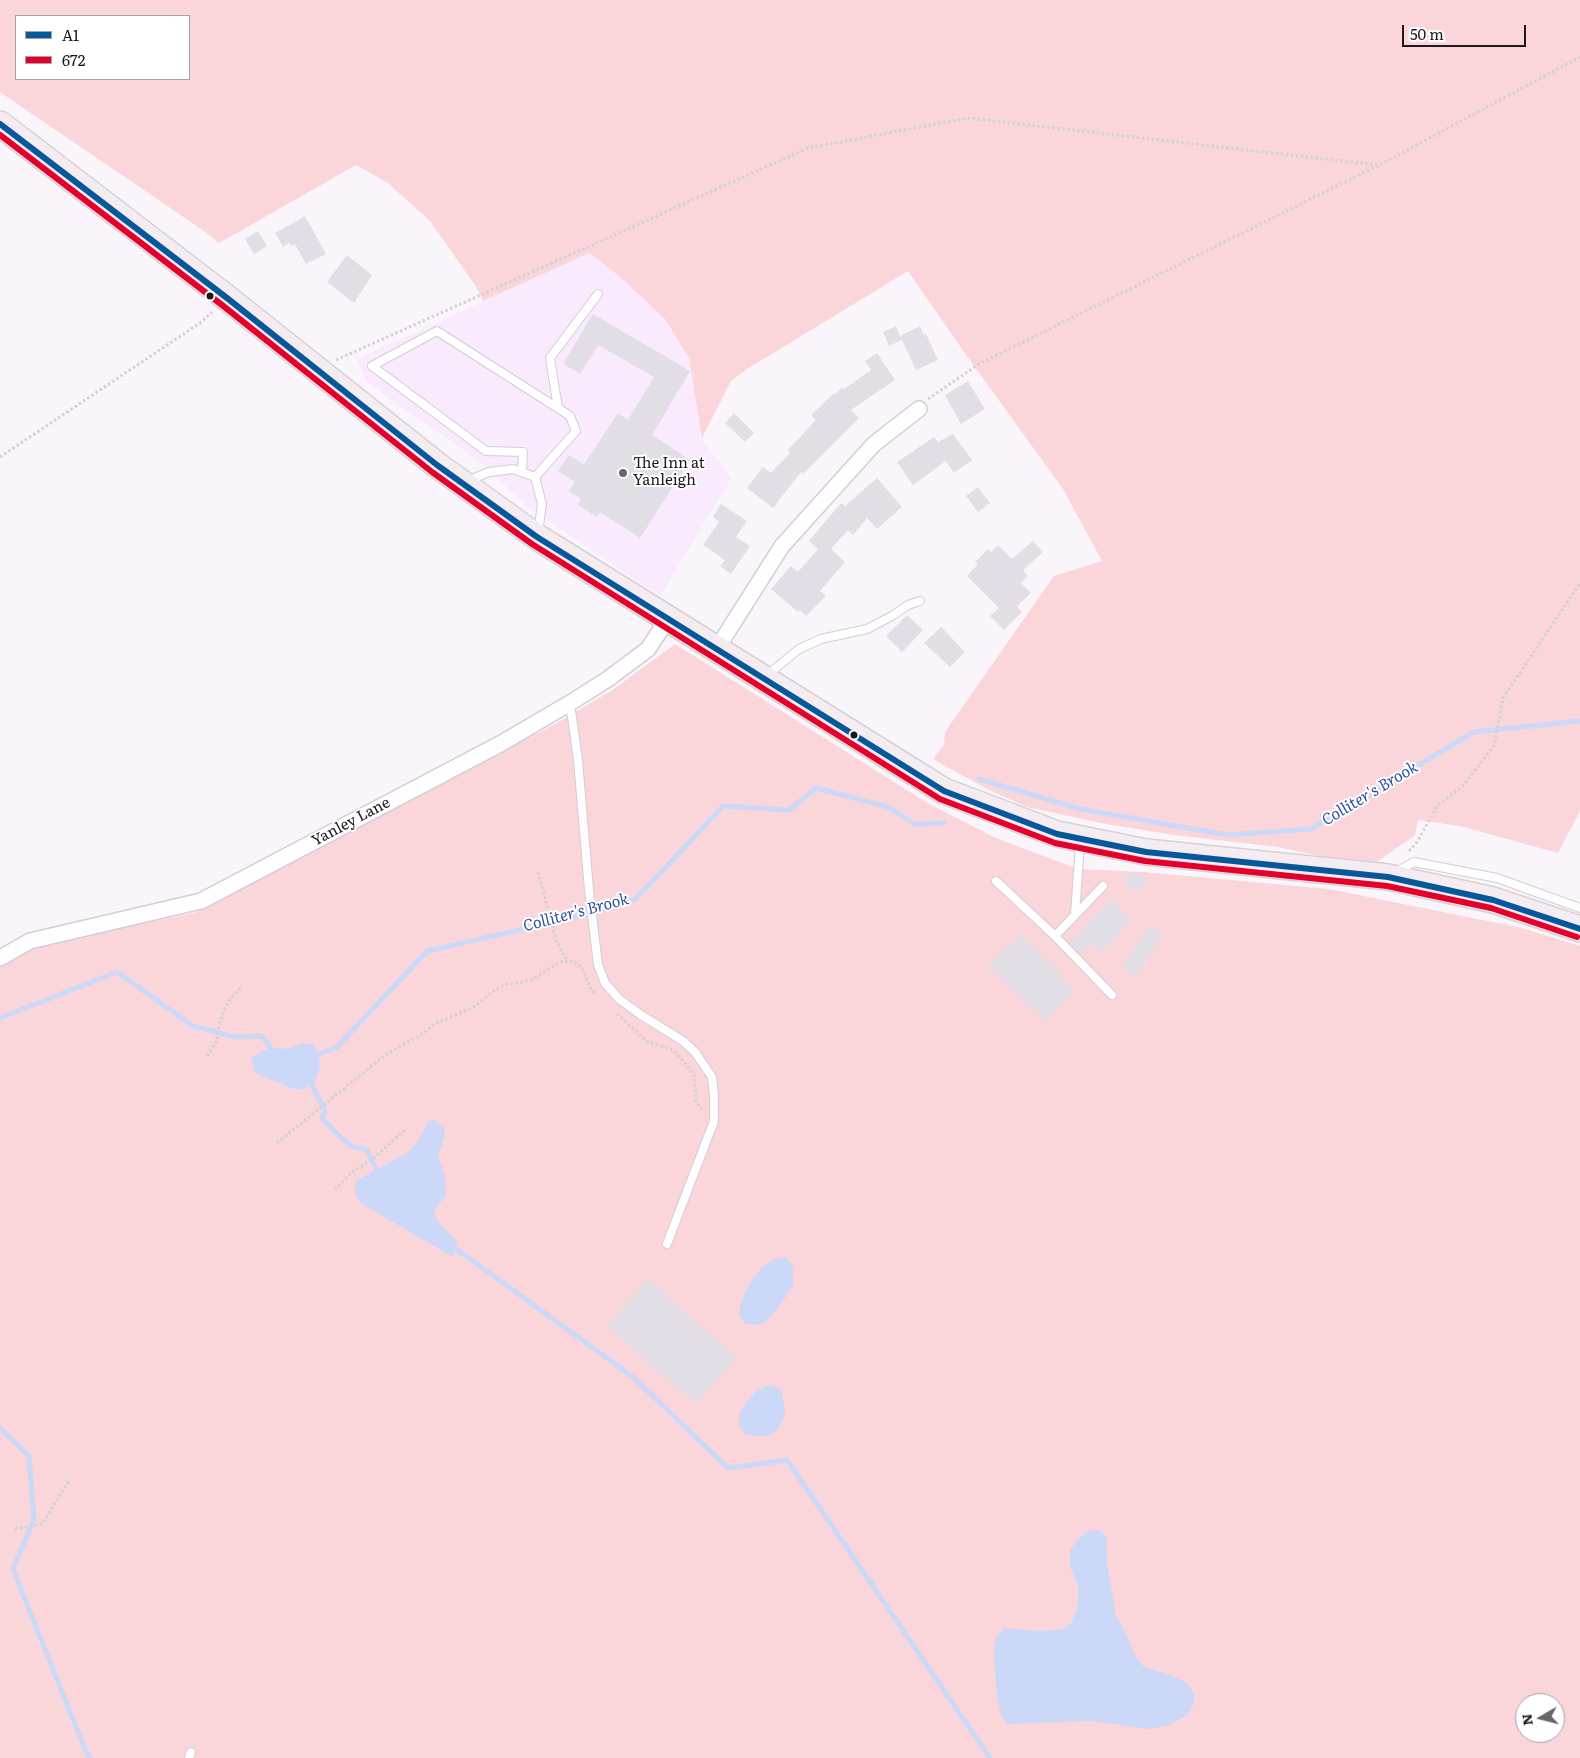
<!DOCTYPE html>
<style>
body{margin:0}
#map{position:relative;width:1580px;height:1758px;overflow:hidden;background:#faf5fb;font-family:Literata,serif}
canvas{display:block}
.legend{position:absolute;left:15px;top:15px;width:175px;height:65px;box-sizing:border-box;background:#fff;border:1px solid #a5a2a5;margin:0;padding:6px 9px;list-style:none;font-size:15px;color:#1d171e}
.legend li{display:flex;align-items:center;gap:10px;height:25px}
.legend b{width:25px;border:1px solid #a5a2a5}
.north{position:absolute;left:1515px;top:1693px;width:50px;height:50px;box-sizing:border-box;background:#fff;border:1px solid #a5a2a5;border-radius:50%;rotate:262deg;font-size:14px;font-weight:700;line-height:20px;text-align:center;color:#1d171e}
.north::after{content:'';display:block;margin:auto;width:18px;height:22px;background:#6a656b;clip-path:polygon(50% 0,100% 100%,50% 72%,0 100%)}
.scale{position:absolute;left:1402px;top:25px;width:124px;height:22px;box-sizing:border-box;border:2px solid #1d171e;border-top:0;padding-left:6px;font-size:15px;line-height:18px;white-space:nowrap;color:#1d171e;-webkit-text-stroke:4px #fff;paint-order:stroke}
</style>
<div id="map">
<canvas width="1580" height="1758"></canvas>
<ul class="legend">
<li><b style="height:6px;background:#07589b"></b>A1</li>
<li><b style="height:6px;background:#e4002b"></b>672</li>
</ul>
<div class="north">N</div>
<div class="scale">50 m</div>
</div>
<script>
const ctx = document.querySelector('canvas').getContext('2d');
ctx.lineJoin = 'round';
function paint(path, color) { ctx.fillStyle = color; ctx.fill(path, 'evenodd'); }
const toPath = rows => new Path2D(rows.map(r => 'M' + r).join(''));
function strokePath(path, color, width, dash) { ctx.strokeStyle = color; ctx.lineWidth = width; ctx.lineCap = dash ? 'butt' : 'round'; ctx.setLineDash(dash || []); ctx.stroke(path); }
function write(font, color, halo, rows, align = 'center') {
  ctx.font = font + ' Literata,serif'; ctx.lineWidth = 4; ctx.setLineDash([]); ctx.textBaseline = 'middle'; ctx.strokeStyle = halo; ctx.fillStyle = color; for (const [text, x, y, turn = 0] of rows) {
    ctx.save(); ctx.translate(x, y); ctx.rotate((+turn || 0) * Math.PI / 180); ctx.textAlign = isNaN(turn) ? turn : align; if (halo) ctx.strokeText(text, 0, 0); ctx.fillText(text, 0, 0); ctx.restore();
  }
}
const built = toPath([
 [590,253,620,277,665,319,689,358,702,438,731,479,660,596,527,507,483,464,366,382,357,359]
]);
const green = toPath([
 [0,0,1580,0,1580,721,1538,725,1580,722,1580,811,1558,853,1460,826,1418,820,1415,835,1377,862,1325,857,1278,847,1174,835,1106,824,1027,807,987,789,933,759,944,745,945,732,1054,576,1102,561,1063,489,969,359,908,271,747,369,731,381,702,438,689,358,665,319,620,277,590,253,483,301,477,288,430,221,388,183,356,165,219,243,204,231,0,92],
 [16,16,189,16,189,79,16,79],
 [675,644,929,804,996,838,1078,869,1143,872,1329,889,1522,928,1580,946,1580,1758,0,1758,0,967,34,948,197,912,555,724,611,691],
 [1525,1703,1555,1703,1555,1733,1525,1733]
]);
const water = toPath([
 [301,1043,313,1044,319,1054,320,1067,315,1082,302,1090,291,1088,255,1073,251,1058,270,1047,287,1049],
 [434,1119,444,1128,445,1135,438,1157,445,1176,446,1195,434,1211,437,1221,457,1241,453,1257,362,1204,356,1196,355,1188,357,1180,409,1152,420,1138,428,1122],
 [786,1257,793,1268,793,1285,781,1304,765,1323,755,1325,744,1323,739,1314,742,1300,749,1284,761,1268,775,1259],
 [771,1385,781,1390,784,1403,785,1415,778,1430,768,1436,755,1436,745,1434,739,1426,740,1412,747,1401,758,1389],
 [1089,1530,1102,1531,1107,1539,1107,1564,1116,1615,1127,1635,1135,1656,1144,1667,1168,1674,1187,1683,1194,1693,1194,1703,1190,1712,1181,1719,1166,1726,1148,1729,1092,1721,1007,1724,1001,1714,997,1697,994,1655,996,1636,1004,1628,1039,1631,1064,1629,1072,1622,1078,1605,1078,1585,1070,1567,1070,1551,1076,1541]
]);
const stream = toPath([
 [979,779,1080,809,1228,835,1311,829,1474,732,1580,721],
 [0,1018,117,972,193,1026,235,1037,262,1036,270,1047],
 [319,1054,337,1047,427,951,580,916,634,900,670,863,723,806,789,810,816,788,888,807,915,824,944,823],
 [311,1084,325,1110,322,1118,340,1137,351,1146,367,1150,377,1170],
 [455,1248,633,1377,728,1468,787,1460,990,1758],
 [0,1428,29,1456,34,1519,13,1569,87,1754,90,1758]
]);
const building = toPath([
 [305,216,326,254,306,264,295,244,291,246,289,243,283,247,275,233],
 [258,231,267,246,254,254,245,239],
 [347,255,372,275,354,303,327,282],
 [593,314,690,371,652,435,690,460,640,538,600,512,597,517,578,505,581,499,569,491,575,482,558,471,569,455,584,465,618,413,628,420,654,377,598,345,580,374,563,364],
 [896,326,900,336,920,326,924,335,926,334,938,360,916,370,902,340,889,346,883,332],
 [877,353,895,380,851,410,859,418,803,474,801,472,773,508,747,488,763,467,771,473,790,453,788,450,816,420,811,415,834,393,836,394,842,387,844,389,871,370,865,361],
 [968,381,985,409,961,424,945,395],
 [734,413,754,433,745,442,725,423],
 [953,434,972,460,954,473,946,461,913,485,897,462,934,437,938,442],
 [877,478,902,507,877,529,867,518,853,535,848,530,831,549,845,562,820,591,826,596,806,616,800,610,798,612,771,589,791,566,798,572,818,549,809,541,841,503,845,506],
 [978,487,990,503,978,512,966,496],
 [721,504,747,521,736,537,750,546,731,574,720,566,725,560,703,545,719,522,713,517],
 [1033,541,1043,552,1023,570,1028,576,1021,583,1031,593,1017,606,1022,612,1004,630,990,616,999,608,967,576,978,564,975,562,988,549,991,552,998,545,1012,559],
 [907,615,923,630,902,652,886,636],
 [941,627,965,652,950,667,924,643],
 [1126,873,1145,874,1144,890,1125,889],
 [1111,899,1132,920,1102,952,1091,942,1080,954,1069,943],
 [1150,925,1164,934,1136,977,1122,968],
 [1020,935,1062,973,1060,975,1075,991,1045,1021,988,966,1010,943,1012,945],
 [647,1279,736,1357,696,1404,607,1326]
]);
const path = toPath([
 [336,360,808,148,968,118,1377,165],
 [928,399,979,364,1387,161,1580,57],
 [0,457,200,323,212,312],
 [1409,851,1417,842,1438,805,1462,787,1494,746,1503,698,1580,583],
 [538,872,557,943,568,961],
 [617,1014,648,1042,673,1050,684,1062,694,1075,696,1102,702,1109],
 [207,1056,217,1041,219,1025,225,1008,230,999,241,988],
 [277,1143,385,1055,424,1033,434,1024,476,1006,492,992,505,985,531,980,560,962,573,961,582,968,591,989,596,994],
 [335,1190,351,1173,375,1157,405,1130],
 [15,1529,42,1524,70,1479]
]);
const service = toPath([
 [558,408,550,358,598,294],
 [522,472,523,452,486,451,372,366,437,331,570,416,576,431,535,477],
 [467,481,489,472,513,469,535,477,542,504,538,533],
 [766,676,799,649,821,639,867,629,892,616,908,605,920,601],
 [570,703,578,760,589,890,598,965,605,983,619,999,641,1015,683,1041,695,1052,712,1077,714,1096,714,1121,667,1244],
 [1396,872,1414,862,1497,878,1580,908],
 [996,881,1055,936,1112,995],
 [1075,915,1080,843],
 [1055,936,1103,886],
 [189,1758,191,1752]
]);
const minor = toPath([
 [716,650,782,546,874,444,919,409],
 [0,958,30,941,201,901,500,744,570,703,608,679,648,649,667,620]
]);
const trunk = toPath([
 [0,124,227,298,437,465,537,537,944,791,1057,834,1146,852,1388,877,1493,900,1580,929]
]);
const bus1 = toPath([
 [0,124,227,298,437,465,537,537,944,791,1057,834,1146,852,1388,877,1493,900,1580,929]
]);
const bus2 = toPath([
 [0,135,222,305,432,472,532,544,940,799,1055,843,1145,861,1387,886,1491,908,1577,937]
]);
const markers = [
 [210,296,4.5,"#1d171e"],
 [623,473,5,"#6a656b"],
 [854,735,4.5,"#1d171e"]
];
const poiNames = [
 ["The Inn at",633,464],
 ["Yanleigh",633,481]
];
const streetNames = [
 ["Yanley Lane",351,822,-28]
];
const waterNames = [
 ["Colliter's Brook",1370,794,-31],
 ["Colliter's Brook",576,913,-15]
];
paint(built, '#f9ebfd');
paint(green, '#fad5d9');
paint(water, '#ccd8f8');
strokePath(stream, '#ccd8f8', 5);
paint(building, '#e1dee5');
strokePath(service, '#d3cdd4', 10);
strokePath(minor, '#d3cdd4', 18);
strokePath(trunk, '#d5d1d5', 28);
strokePath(path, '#d3d1d4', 3, [2.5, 2.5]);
strokePath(service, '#fefefe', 8);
strokePath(minor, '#fefefe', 15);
strokePath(trunk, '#f4ecf0', 25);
strokePath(bus1, '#07589b', 6);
strokePath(bus2, '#e4002b', 6);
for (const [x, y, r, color] of markers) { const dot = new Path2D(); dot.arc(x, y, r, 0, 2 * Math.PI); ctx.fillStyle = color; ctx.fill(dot); strokePath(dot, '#fff', 2); }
write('15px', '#1d171e', '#fff', poiNames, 'left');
write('15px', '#1d171e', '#fff', streetNames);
write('italic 16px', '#3050a0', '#fff', waterNames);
</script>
